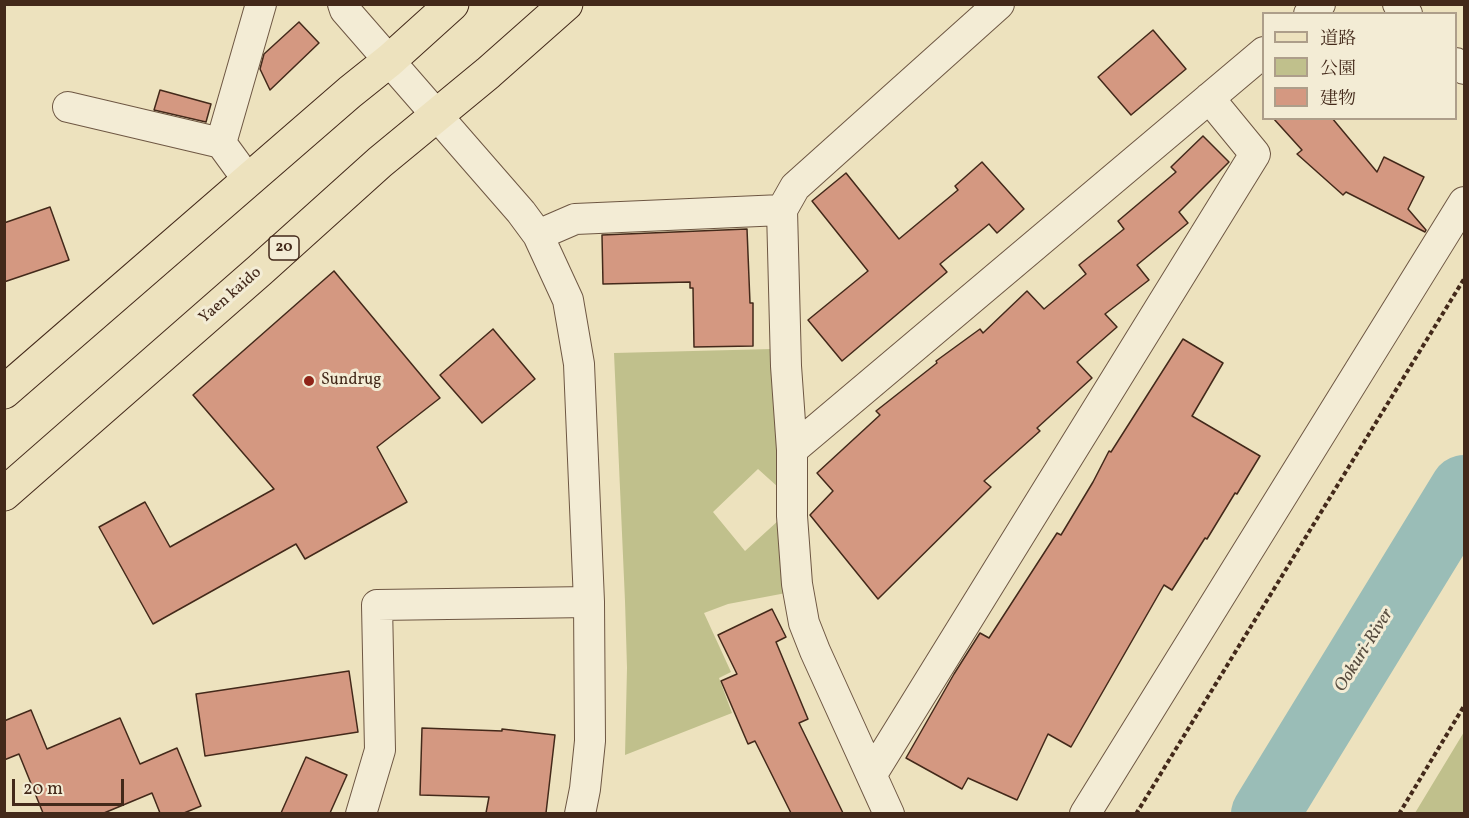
<!DOCTYPE html>
<meta charset="utf-8">
<style>
body{margin:0}
#map{position:relative;width:1469px;height:818px;overflow:hidden;background:#ede2be;font-family:Vollkorn,"Noto Serif JP",serif}
canvas{display:block}
.frame{position:absolute;inset:0;border:6px solid #43291a;pointer-events:none}
.legend{position:absolute;left:1262px;top:12px;width:195px;height:108px;box-sizing:border-box;background:#f3ecd5;border:2px solid #ad9e8a;margin:0;padding:8px 10px;list-style:none;font-size:18px;color:#43291a}
.legend li{display:flex;align-items:center;gap:12px;height:30px}
.legend b{width:30px;border:2px solid #ad9e8a}
.scale{position:absolute;left:12px;top:779px;width:112px;height:27px;box-sizing:border-box;border:3px solid #43291a;border-top:0;padding-left:8px;font-size:18px;line-height:21px;white-space:nowrap;color:#43291a;-webkit-text-stroke:4px #f3ecd5;paint-order:stroke}
</style>
<div id="map">
<canvas width="1469" height="818"></canvas>
<div class="frame"></div>
<ul class="legend">
<li><b style="height:8px;background:#ede2be"></b>道路</li>
<li><b style="height:16px;background:#c0c08c"></b>公園</li>
<li><b style="height:16px;background:#d49881"></b>建物</li>
</ul>
<div class="scale">20 m</div>
</div>
<script>
const ctx = document.querySelector('canvas').getContext('2d');
ctx.lineJoin = 'round';
function paint(path, color) { ctx.fillStyle = color; ctx.fill(path, 'evenodd'); }
const toPath = rows => new Path2D(rows.map(r => 'M' + r).join(''));
function strokePath(path, color, width, dash) { ctx.strokeStyle = color; ctx.lineWidth = width; ctx.lineCap = dash ? 'butt' : 'round'; ctx.setLineDash(dash || []); ctx.stroke(path); }
function write(font, color, halo, rows, align = 'center') {
  ctx.font = font + ' Vollkorn,serif'; ctx.lineWidth = 6; ctx.setLineDash([]); ctx.textBaseline = 'middle'; ctx.strokeStyle = halo; ctx.fillStyle = color; for (const [text, x, y, turn = 0] of rows) {
    ctx.save(); ctx.translate(x, y); ctx.rotate((+turn || 0) * Math.PI / 180); ctx.textAlign = isNaN(turn) ? turn : align; if (halo) ctx.strokeText(text, 0, 0); ctx.fillText(text, 0, 0); ctx.restore();
  }
}
const green = toPath([
 [772,349,778,487,758,469,713,512,745,551,779,520,786,593,728,604,704,613,731,672,719,678,732,713,625,755,627,668,625,601,614,353],
 [1464,732,1464,813,1415,813]
]);
const river = toPath([
 [1265,814,1464,489]
]);
const building = toPath([
 [299,22,319,43,270,90,260,69,264,54,299,22],
 [1153,30,1186,69,1131,115,1098,77,1153,30],
 [160,90,211,104,206,122,154,110,160,90],
 [1273,118,1332,118,1377,172,1384,157,1424,177,1408,209,1426,230,1425,232,1346,192,1343,195,1297,154,1302,150,1273,118],
 [1203,136,1229,162,1179,212,1188,223,1137,265,1149,280,1105,314,1117,327,1077,362,1092,378,1037,428,1040,431,984,481,991,487,878,599,810,515,833,491,817,473,880,415,876,411,937,363,936,361,980,329,983,333,1027,291,1044,309,1086,274,1079,265,1124,229,1118,221,1176,172,1171,167,1203,136],
 [982,162,1024,209,997,233,989,224,940,264,947,272,842,361,808,320,868,271,812,201,846,173,899,239,958,190,955,186,982,162],
 [50,207,69,260,4,282,4,223,50,207],
 [747,229,750,303,753,303,753,346,694,347,693,288,690,288,690,282,603,284,602,235,747,229],
 [334,271,440,398,377,447,407,502,305,559,296,544,153,624,99,527,145,502,170,547,274,489,193,395,334,271],
 [493,329,535,379,482,423,440,375,493,329],
 [1183,339,1223,363,1192,416,1260,456,1237,494,1235,493,1207,539,1205,538,1172,590,1164,585,1071,747,1048,734,1017,800,968,778,962,789,906,758,954,674,980,633,989,638,1057,533,1061,535,1093,482,1109,451,1111,452,1183,339],
 [772,609,786,637,776,642,808,719,799,723,843,813,791,813,755,741,748,744,721,681,737,674,718,635,772,609],
 [349,671,358,732,205,756,196,694,349,671],
 [31,710,47,749,120,718,140,764,177,748,201,806,184,813,160,813,152,793,104,813,43,813,19,754,4,760,4,721,31,710],
 [422,728,502,731,502,729,555,735,546,813,486,813,489,797,420,795,422,728],
 [306,757,347,775,330,813,281,813,306,757]
]);
const path = toPath([
 [1136,814,1464,279],
 [1399,814,1464,706]
]);
const minor = toPath([
 [343,4,345,10,521,212,538,235,568,300,579,364,589,602,590,741,585,789,580,814],
 [1398,4,1407,14],
 [1309,14,1320,4],
 [1456,63,1464,69],
 [68,107,221,143,248,180],
 [221,143,261,4],
 [538,235,575,219,782,210],
 [792,450,1264,52],
 [872,774,1255,154,1209,98],
 [361,814,380,750,377,605,589,602],
 [889,814,815,651,804,623,797,584,792,516,792,450,786,366,782,210,795,187,999,4],
 [1085,814,1464,202]
]);
const primary = toPath([
 [4,392,350,92,390,60,452,4],
 [4,494,260,270,380,162,488,73,566,4]
]);
const markers = [
 [309,381,6,"#8f2418"]
];
const shields = [
 [284,248,30]
];
const shieldNames = [
 ["20",284,248]
];
const streetNames = [
 ["Yaen kaido",231,296,-41]
];
const poiNames = [
 ["Sundrug",321,381]
];
const waterNames = [
 ["Ookuri-River",1365,651,-58]
];
paint(green, '#c0c08c');
strokePath(river, '#9abdb7', 68);
paint(building, '#d49881');
strokePath(building, '#43291a', 1.5);
strokePath(minor, '#6e5743', 32);
strokePath(primary, '#43291a', 35);
strokePath(path, '#43291a', 4, [4.5, 3]);
strokePath(minor, '#f3ecd5', 30);
strokePath(primary, '#ede2be', 33);
for (const [x, y, r, color] of markers) { const dot = new Path2D(); dot.arc(x, y, r, 0, 2 * Math.PI); ctx.fillStyle = color; ctx.fill(dot); strokePath(dot, '#f3ecd5', 2); }
for (const [x, y, w] of shields) { const box = new Path2D(); box.roundRect(x - w / 2, y - 12, w, 24, 4.5); ctx.fillStyle = '#f3ecd5'; ctx.fill(box); strokePath(box, '#43291a', 1.5); }
write('bold 15px', '#43291a', null, shieldNames);
write('16px', '#43291a', '#f3ecd5', streetNames);
write('16px', '#43291a', '#f3ecd5', poiNames, 'left');
write('italic 18px', '#594e41', '#f3ecd5', waterNames);
</script>
